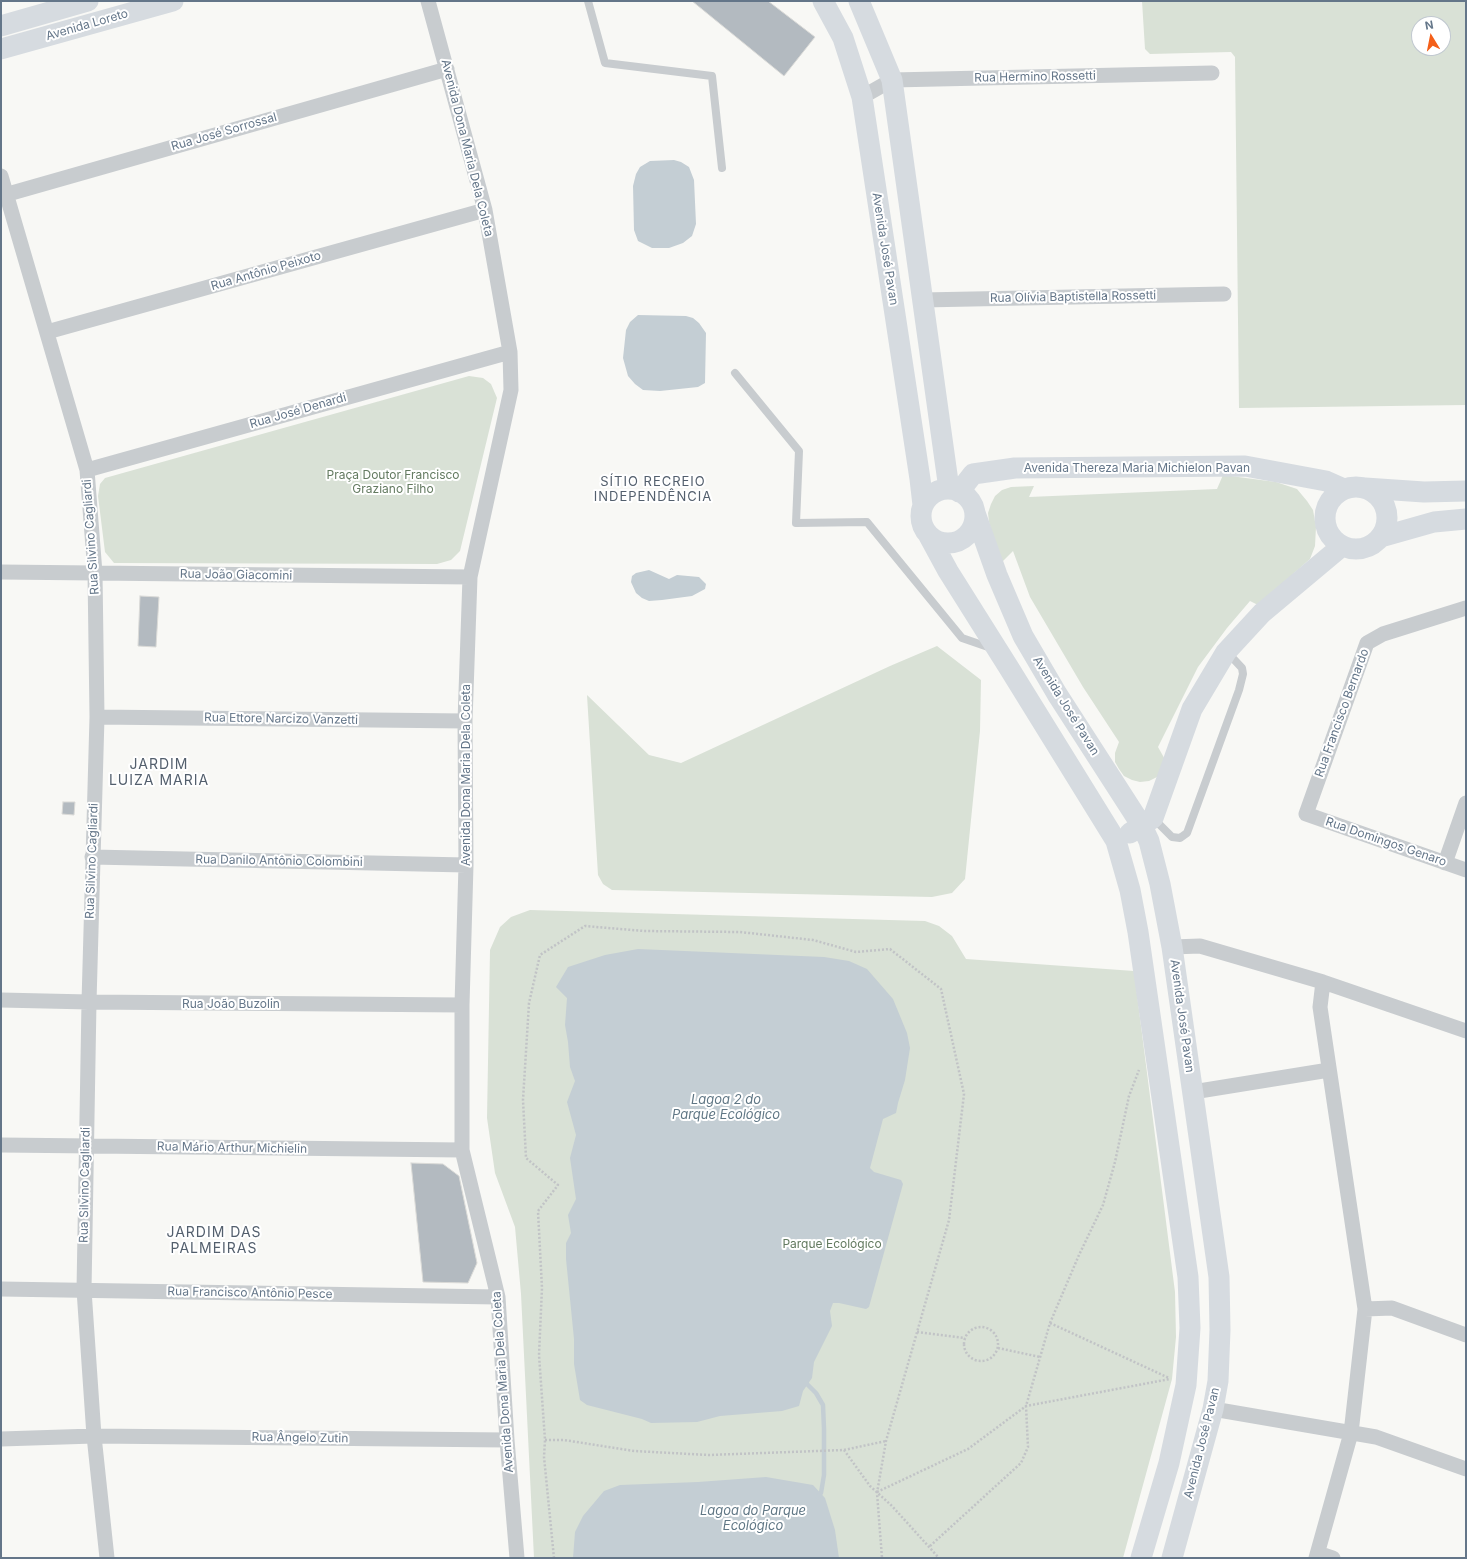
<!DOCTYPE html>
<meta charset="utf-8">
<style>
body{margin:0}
#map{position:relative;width:1467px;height:1559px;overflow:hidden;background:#f8f8f5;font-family:Inter,sans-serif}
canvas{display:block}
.frame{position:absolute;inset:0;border:2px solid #647689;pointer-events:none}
.north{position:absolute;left:1411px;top:16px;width:40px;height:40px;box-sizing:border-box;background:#fff;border:1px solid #c1c8d0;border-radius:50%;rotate:350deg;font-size:11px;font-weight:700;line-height:16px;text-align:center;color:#647689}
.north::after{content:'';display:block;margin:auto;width:14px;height:18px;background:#f45f19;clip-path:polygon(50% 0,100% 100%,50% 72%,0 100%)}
</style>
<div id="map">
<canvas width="1467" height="1559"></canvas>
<div class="frame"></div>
<div class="north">N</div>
</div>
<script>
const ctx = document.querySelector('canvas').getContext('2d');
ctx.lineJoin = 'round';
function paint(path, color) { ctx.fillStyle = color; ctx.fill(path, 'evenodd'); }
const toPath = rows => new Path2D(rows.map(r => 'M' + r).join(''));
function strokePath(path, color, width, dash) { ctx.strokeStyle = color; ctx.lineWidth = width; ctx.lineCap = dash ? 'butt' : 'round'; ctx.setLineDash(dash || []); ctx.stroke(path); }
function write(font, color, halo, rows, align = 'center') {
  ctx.font = font + ' Inter,sans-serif'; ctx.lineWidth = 4; ctx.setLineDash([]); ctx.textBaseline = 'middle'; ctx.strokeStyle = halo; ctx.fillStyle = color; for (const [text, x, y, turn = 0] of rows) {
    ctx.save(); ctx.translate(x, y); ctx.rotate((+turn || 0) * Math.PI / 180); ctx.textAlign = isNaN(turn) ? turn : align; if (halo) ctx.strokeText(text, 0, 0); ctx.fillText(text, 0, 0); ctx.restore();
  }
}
const green = toPath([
 [1142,1,1466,1,1466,405,1239,408,1235,57,1231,52,1150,54,1145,49],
 [1419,24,1443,24,1443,48,1419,48],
 [469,376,483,378,491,384,497,398,460,551,451,560,437,564,114,563,105,552,98,496,100,484,105,478],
 [1223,475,1276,482,1297,489,1307,501,1313,510,1316,527,1315,546,1310,559,1258,605,1250,601,1227,628,1198,667,1158,747,1167,763,1157,777,1149,781,1140,782,1132,780,1124,776,1119,769,1115,762,1115,753,1119,742,1083,687,1030,597,1013,551,1001,563,989,522,988,513,991,504,995,496,1002,490,1011,487,1034,486,1029,497,1217,489],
 [937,646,981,680,980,731,965,879,952,893,932,897,612,890,603,884,598,875,587,695,649,755,681,763,890,666],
 [530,910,925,921,939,926,952,936,966,959,1134,971,1175,1292,1176,1337,1172,1379,1123,1558,534,1558,521,1294,515,1227,495,1173,487,1118,490,950,500,927,511,917]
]);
const water = toPath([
 [674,160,681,162,689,167,694,180,696,224,692,236,683,243,669,248,652,248,638,241,634,230,633,186,636,174,640,167,650,161],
 [638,315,686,316,693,318,699,323,706,333,705,383,698,387,660,391,643,390,635,384,628,376,623,358,626,330,630,322],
 [649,570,669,579,677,575,699,577,706,584,705,589,692,596,662,600,649,601,642,598,636,593,631,582,632,576,636,573],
 [638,949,824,957,849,961,867,969,893,999,907,1033,910,1048,905,1080,898,1103,896,1113,883,1119,870,1168,874,1172,901,1180,903,1184,869,1307,866,1309,839,1303,833,1303,830,1311,832,1326,814,1362,812,1378,803,1391,799,1406,782,1411,720,1416,697,1422,651,1423,642,1419,587,1405,580,1400,574,1364,574,1339,566,1259,566,1243,571,1233,568,1215,576,1199,570,1158,576,1135,567,1102,575,1081,570,1067,568,1042,565,1025,567,998,556,987,568,967,605,955],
 [766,1477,813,1485,825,1498,835,1530,839,1558,573,1558,575,1532,583,1516,604,1491,620,1485,698,1482]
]);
const stream = toPath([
 [803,1380,816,1393,823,1405,824,1429,824,1475,821,1493,818,1497]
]);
const building = toPath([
 [692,1,768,1,815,37,784,76,692,1],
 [140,596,159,597,156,647,138,646,140,596],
 [63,802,75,802,74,815,62,814,63,802],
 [411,1163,443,1164,459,1176,477,1263,468,1283,423,1282,411,1163]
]);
const path = toPath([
 [1050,1323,1169,1378],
 '964 1344a17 17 0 1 1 34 0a17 17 0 1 1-34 0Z',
 [917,1332,965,1338],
 [998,1348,1040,1357],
 [545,1440,564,1440,634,1451,709,1455,844,1450,870,1486,892,1506,939,1558],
 [844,1450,886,1441],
 [877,1492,968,1449,1026,1406,1170,1379],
 [930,1546,1021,1463,1028,1447,1026,1406,1050,1323,1079,1255,1103,1205,1115,1162,1129,1096,1139,1070],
 [554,1558,544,1457,545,1440,539,1355,542,1288,538,1211,558,1185,526,1158,523,1100,529,1003,540,955,585,926,644,931,740,932,813,940,856,952,890,949,941,989,964,1094,949,1220,886,1441,877,1493,882,1558]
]);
const lane = toPath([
 [588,1,605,63,712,76,722,168],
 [735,373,799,451,796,523,867,522,962,638,991,648],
 [1153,818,1172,837,1180,838,1187,833,1239,690,1243,674,1242,668,1227,652]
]);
const street = toPath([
 [428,1,485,210,510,352,511,390,470,577,465,721,466,865,462,1005,462,1150,498,1297,507,1440,517,1558],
 [862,97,892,80,1212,73],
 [1,176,87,470,95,573,97,717,89,1002,84,1290,94,1436,107,1558],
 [1,196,447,69],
 [922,300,1224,294],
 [47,332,485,210],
 [87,470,510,352],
 [1,572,470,577],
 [1466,608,1383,634,1367,643,1306,814,1466,870],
 [97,717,465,721],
 [92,857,466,865],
 [1445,863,1466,803],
 [1172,947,1200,946,1323,982,1466,1031],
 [1,1000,89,1002,462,1005],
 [1193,1092,1329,1070],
 [1,1145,462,1150],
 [1,1289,498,1297],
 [1365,1309,1392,1308,1466,1335],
 [1213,1409,1376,1437,1466,1469],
 [1,1439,94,1436,507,1440],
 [1318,1553,1333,1558],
 [1316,1558,1351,1433,1365,1309,1320,1007,1323,982]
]);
const secondary = toPath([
 [823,1,843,38,862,97,920,479,923,505],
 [859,1,892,80,949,489],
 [1,26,88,1],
 [1,49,173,1],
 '1325 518a31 31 0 1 1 62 0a31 31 0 1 1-62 0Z',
 [1365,488,1424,492,1466,491],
 '921 516a27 27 0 1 1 54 0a27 27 0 1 1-54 0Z',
 [959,492,973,474,1015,468,1245,466,1326,481,1344,489],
 [975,513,997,575,1023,636,1057,694,1142,826,1149,841,1160,884,1172,947,1219,1277,1220,1330,1218,1381,1213,1409,1172,1558],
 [929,536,948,571,1009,668,1116,841,1130,890,1138,932,1188,1277,1190,1328,1186,1385,1169,1463,1141,1558],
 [1381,537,1434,522,1466,519],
 [1130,833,1153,818,1192,709,1226,652,1262,613,1342,546]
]);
const streetNames = [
 ["Avenida Loreto",87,25,-16],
 ["Rua Hermino Rossetti",1035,77,-1],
 ["Rua José Sorrossal",224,132,-16],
 ["Avenida Dona Maria Dela Coleta",467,148,76],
 ["Avenida José Pavan",885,249,81],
 ["Rua Antônio Peixoto",266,271,-16],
 ["Rua Olívia Baptistella Rossetti",1073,297,-1],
 ["Rua José Denardi",298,411,-16],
 ["Avenida Thereza Maria Michielon Pavan",1137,468],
 ["Rua Silvino Cagliardi",91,537,-94],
 ["Rua João Giacomini",236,575,1],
 ["Avenida José Pavan",1066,706,58],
 ["Rua Francisco Bernardo",1342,713,-70],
 ["Rua Ettore Narcizo Vanzetti",281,719,1],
 ["Avenida Dona Maria Dela Coleta",466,775,-90],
 ["Rua Domingos Genaro",1386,842,19],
 ["Rua Silvino Cagliardi",92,861,-88],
 ["Rua Danilo Antônio Colombini",279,861,1],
 ["Rua João Buzolin",231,1004],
 ["Avenida José Pavan",1182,1016,82],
 ["Rua Mário Arthur Michielin",232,1148,1],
 ["Rua Silvino Cagliardi",85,1185,-89],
 ["Rua Francisco Antônio Pesce",250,1293,1],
 ["Avenida Dona Maria Dela Coleta",503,1382,-94],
 ["Rua Ângelo Zutin",300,1438,1],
 ["Avenida José Pavan",1202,1443,-76]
];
const parkNames = [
 ["Praça Doutor Francisco",393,475],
 ["Graziano Filho",393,489],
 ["Parque Ecológico",832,1244]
];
const neighbourhoodNames = [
 ["SÍTIO RECREIO",653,482],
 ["INDEPENDÊNCIA",653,497]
];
const waterNames = [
 ["Lagoa 2 do",726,1100],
 ["Parque Ecológico",726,1115],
 ["Lagoa do Parque",753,1511],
 ["Ecológico",753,1526]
];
const quarterNames = [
 ["JARDIM",159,765],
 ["LUIZA MARIA",159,781],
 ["JARDIM DAS",214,1233],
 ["PALMEIRAS",214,1249]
];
paint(green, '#d9e1d6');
paint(water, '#c4ced4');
strokePath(stream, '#c4ced4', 4.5);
paint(building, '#b3bac0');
strokePath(building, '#dadad7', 1);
strokePath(path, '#c1c3c6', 2.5, [2, 2]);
strokePath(lane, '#c8cccf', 8);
strokePath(street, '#c8cccf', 15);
strokePath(secondary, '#d6dbe0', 21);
write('12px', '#647689', '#fff', streetNames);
write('12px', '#637a60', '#fff', parkNames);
ctx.letterSpacing = '1px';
write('13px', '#535f6d', '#fff', neighbourhoodNames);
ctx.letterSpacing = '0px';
write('italic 13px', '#607785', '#fff', waterNames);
ctx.letterSpacing = '1px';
write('14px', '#535f6d', '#fff', quarterNames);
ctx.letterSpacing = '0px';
</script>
